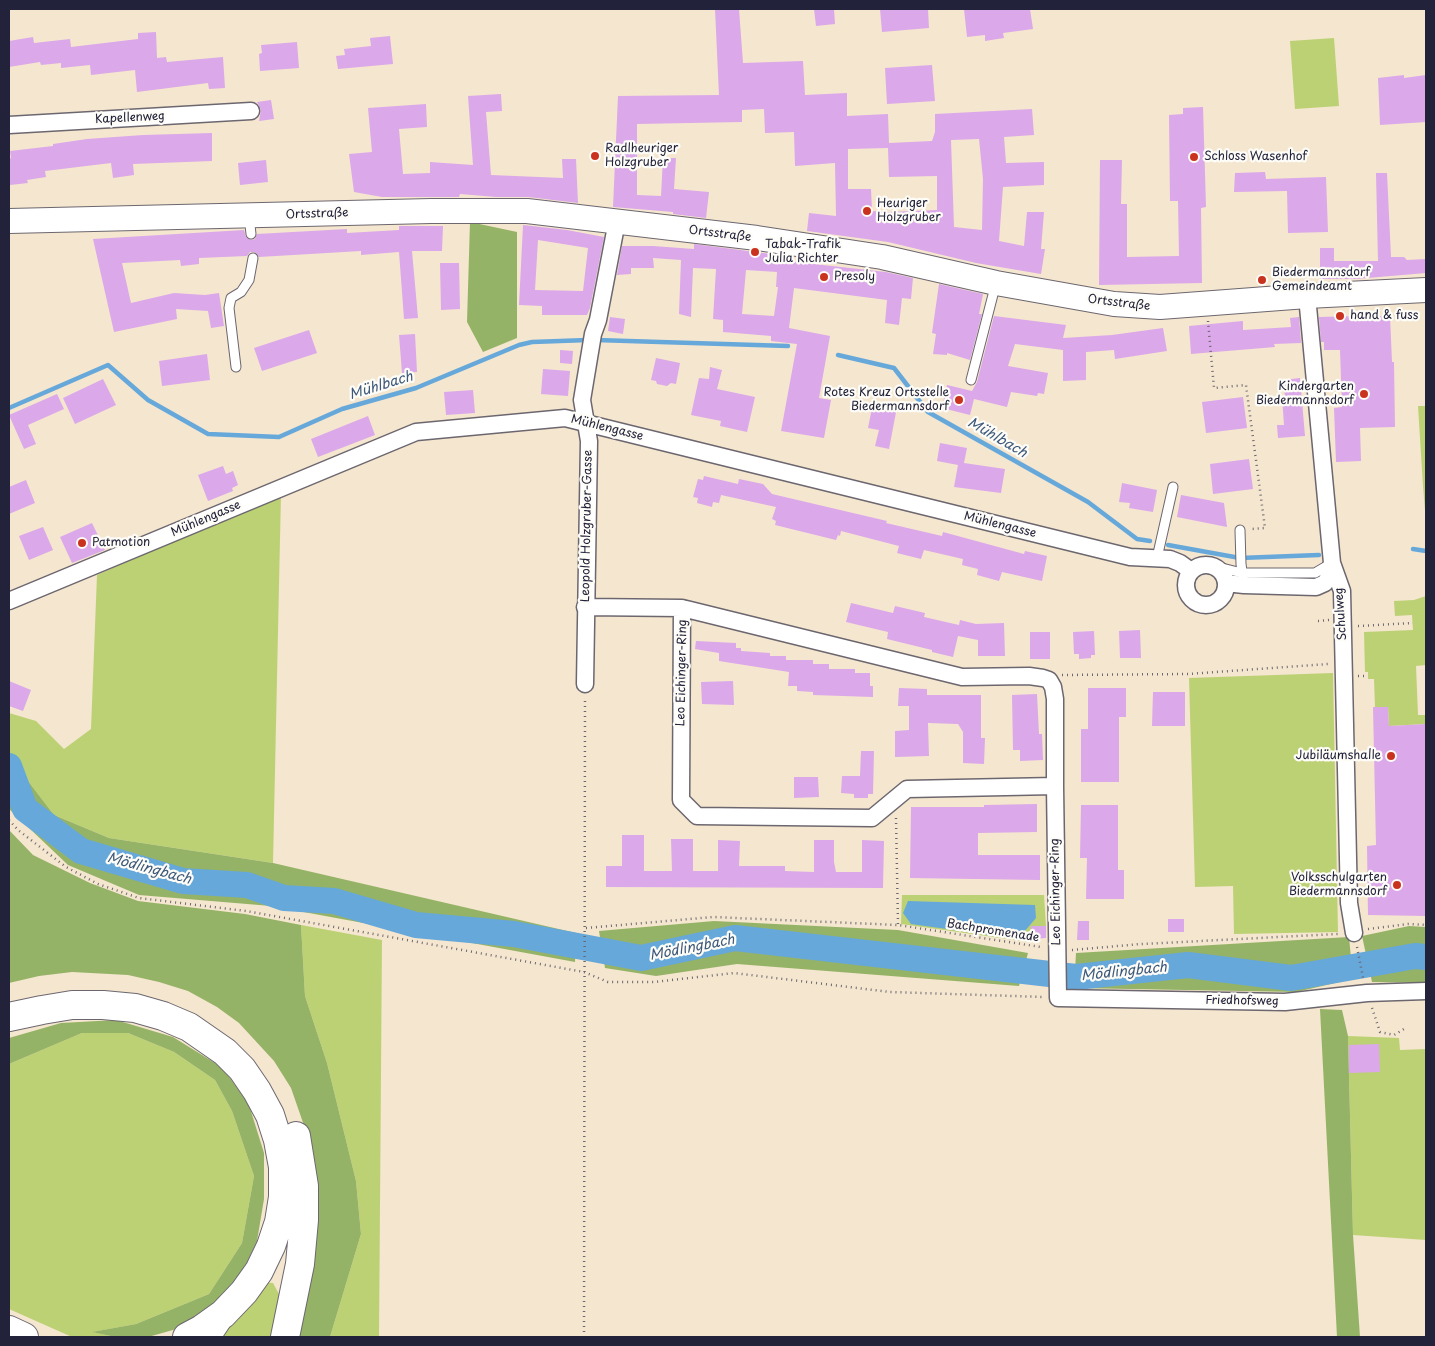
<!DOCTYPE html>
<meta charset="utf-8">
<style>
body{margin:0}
#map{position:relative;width:1435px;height:1346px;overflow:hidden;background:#f5e6cf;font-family:"Playpen Sans",sans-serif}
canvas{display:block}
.frame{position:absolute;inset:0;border:10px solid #22223b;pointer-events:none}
</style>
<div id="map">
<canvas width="1435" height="1346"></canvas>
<div class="frame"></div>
</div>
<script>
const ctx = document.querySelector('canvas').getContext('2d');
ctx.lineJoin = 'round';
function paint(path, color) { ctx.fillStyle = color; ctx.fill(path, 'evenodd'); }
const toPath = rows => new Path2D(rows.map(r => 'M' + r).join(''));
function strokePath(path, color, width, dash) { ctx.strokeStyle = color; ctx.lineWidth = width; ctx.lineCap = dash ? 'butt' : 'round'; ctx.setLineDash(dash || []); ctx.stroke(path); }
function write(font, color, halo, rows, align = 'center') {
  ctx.font = font + ' "Playpen Sans",sans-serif'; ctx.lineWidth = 4.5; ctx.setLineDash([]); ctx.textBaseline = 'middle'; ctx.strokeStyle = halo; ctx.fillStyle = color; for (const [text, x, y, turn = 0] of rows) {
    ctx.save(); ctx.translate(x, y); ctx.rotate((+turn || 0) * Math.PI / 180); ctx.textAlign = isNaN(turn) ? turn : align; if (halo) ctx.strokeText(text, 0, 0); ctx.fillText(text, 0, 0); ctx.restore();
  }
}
const green = toPath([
 [1334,38,1339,106,1295,109,1290,41],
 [1418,406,1426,406,1426,523,1423,486],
 [281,493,273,863,109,838,54,815,9,756,9,713,36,721,64,749,91,729,97,575],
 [1426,596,1426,665,1416,666,1418,715,1426,715,1426,724,1389,726,1388,707,1375,707,1374,679,1368,679,1368,672,1365,672,1364,632,1413,630,1412,615,1395,616,1394,601,1414,600],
 [1333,673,1338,932,1234,934,1233,886,1195,887,1189,678],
 [902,895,1044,895,1046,926,1031,926,1031,939,1029,942,901,924],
 [301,925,382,940,379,1337,330,1337,361,1234,356,1181,327,1063,305,996],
 [82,1033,128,1033,174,1052,215,1080,232,1111,254,1176,242,1243,209,1294,136,1324,93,1332,115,1337,72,1337,9,1309,9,1064],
 [1348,1036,1399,1038,1400,1050,1426,1049,1426,1240,1353,1235],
 [260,1282,273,1283,286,1307,278,1337,203,1337]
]);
const forest = toPath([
 [470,222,517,232,517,338,483,352,467,322],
 [9,756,54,815,109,838,273,863,576,933,575,962,271,906,139,895,68,865,9,809],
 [9,830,33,855,90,883,138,901,245,914,301,925,305,996,327,1063,356,1181,361,1234,330,1337,298,1337,307,1300,315,1256,317,1228,315,1190,308,1137,291,1088,274,1061,239,1023,217,1007,188,991,159,982,128,975,72,972,39,976,9,983],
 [714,921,898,930,1028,953,1019,986,737,964,656,976,605,968,599,931],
 [1409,926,1426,927,1426,983,1372,982,1362,936],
 [1349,937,1353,979,1296,992,1074,988,1076,953],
 [1320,1009,1342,1010,1348,1036,1353,1235,1360,1337,1337,1337],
 [116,1020,173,1037,223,1068,249,1105,264,1153,264,1199,257,1241,240,1277,210,1308,173,1330,148,1337,115,1337,92,1332,136,1324,209,1294,242,1243,254,1176,232,1111,215,1080,174,1052,128,1033,82,1033,9,1064,9,1038,61,1023]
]);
const water = toPath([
 [908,901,1035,905,1036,918,1024,932,1004,937,911,924,903,913]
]);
const stream = toPath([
 [596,340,788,346],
 [838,355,894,368,928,412,1088,502,1137,539,1150,541],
 [9,408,108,365,148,400,208,434,279,437,342,409,416,388,519,345,532,342,588,340],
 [1168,545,1240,558,1319,555],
 [1413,549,1426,551]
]);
const river = toPath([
 [9,766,25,809,81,851,183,881,247,885,284,898,334,901,416,925,514,934,641,958,735,938,1076,977,1188,965,1291,978,1415,956,1426,957]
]);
const building = toPath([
 [715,9,739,9,743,63,803,61,805,95,847,93,847,116,888,114,889,143,932,141,935,132,935,114,1032,109,1034,135,1004,137,1006,163,1044,162,1044,185,1003,187,999,241,1024,246,1027,212,1044,212,1041,249,1045,249,1041,274,976,263,888,242,807,231,809,213,836,216,835,163,795,166,794,132,765,133,764,109,742,110,742,122,637,124,637,195,661,196,663,158,676,158,674,189,709,192,706,218,673,214,673,212,613,207,618,96,719,95],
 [979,139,983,179,982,230,954,227,951,140],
 [888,148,889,177,937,176,937,210,890,212,872,211,871,189,848,189,848,149],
 [814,9,834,9,835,24,816,26],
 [880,9,928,9,929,28,882,32],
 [964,9,1030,9,1033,29,1003,33,1004,38,985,41,985,35,967,37],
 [156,32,157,58,166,57,167,62,223,57,225,88,209,89,208,83,137,92,135,70,91,75,90,65,61,68,61,63,41,65,40,62,9,67,9,41,33,37,34,43,70,39,71,47,138,39,138,33],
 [390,36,393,64,338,69,336,56,345,55,344,49,371,46,370,38],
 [297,42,299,68,260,71,259,54,262,53,261,45],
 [932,65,935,101,887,104,885,68],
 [1404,75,1404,78,1426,75,1426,122,1380,125,1378,78],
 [501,94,502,111,486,112,491,175,563,178,562,159,576,159,578,203,528,197,496,197,460,194,459,197,382,197,354,192,349,154,372,152,368,108,426,104,427,127,399,129,403,174,430,173,430,162,473,165,468,96],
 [271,100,274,119,259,121,261,110,257,102],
 [1203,107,1206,207,1201,208,1202,283,1099,285,1100,160,1122,160,1121,204,1127,204,1127,257,1179,256,1178,201,1170,201,1169,115,1183,114,1183,108],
 [212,133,212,161,133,164,134,175,113,178,111,163,45,171,46,177,27,180,28,183,10,185,9,169,9,159,11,158,10,151,53,146,53,144,87,139,143,135],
 [266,160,268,182,240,185,238,163],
 [1265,172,1266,179,1326,177,1328,232,1288,233,1287,191,1234,192,1235,173],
 [1376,173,1387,173,1391,257,1404,257,1407,260,1426,259,1426,273,1356,279,1320,279,1320,248,1334,248,1334,261,1378,261],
 [523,225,567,230,604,237,590,308,587,315,542,315,542,306,519,305],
 [538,240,588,248,583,291,535,290],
 [399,226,443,226,442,251,412,251,418,318,404,319,399,252,361,255,361,251,259,257,257,254,254,252,250,252,247,256,199,258,199,264,181,266,180,260,122,263,131,303,174,293,205,295,219,293,224,326,211,328,208,311,176,309,177,319,114,332,93,239,244,230,246,237,251,240,255,239,257,234,347,229,347,233,399,230],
 [694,244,779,255,778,260,886,272,913,278,911,299,902,298,899,325,885,323,887,300,794,288,789,328,830,336,819,398,831,400,824,438,781,431,797,344,771,341,771,336,723,332,723,320,713,319,716,269,693,268,691,317,679,314,681,260,653,258,654,268,631,268,631,274,617,275,622,246,653,246,694,249],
 [746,270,777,272,776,287,778,287,774,316,742,314],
 [440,263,459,263,460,309,441,310],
 [939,284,983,294,979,314,982,314,970,360,947,353,947,355,933,354,936,334,932,333],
 [994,316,1066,325,1063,338,1112,335,1163,328,1167,351,1115,359,1114,350,1086,352,1086,380,1063,381,1063,350,1015,344,1008,366,1048,373,1044,394,1038,393,1037,396,1011,392,1007,407,974,399,970,415,942,408,947,385,972,391,977,382],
 [1357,316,1390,316,1392,362,1394,362,1395,427,1360,428,1361,461,1336,462,1334,408,1342,407,1340,350,1324,350,1324,342,1321,342,1319,317],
 [610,317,625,319,623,334,608,331],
 [1299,317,1301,343,1274,344,1275,347,1191,354,1189,326,1243,321,1243,330,1291,327,1290,318],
 [309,330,317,353,262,371,254,348],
 [415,334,417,372,402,373,399,335],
 [560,350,573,351,572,364,560,363],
 [207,354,210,380,162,386,159,361],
 [656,358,680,363,676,384,671,383,667,386,657,384,656,381,651,380],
 [710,367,722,370,717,389,755,397,747,432,720,426,721,421,691,415,699,378,709,379],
 [543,369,570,371,568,396,541,394],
 [1300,378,1305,436,1278,438,1277,425,1284,425,1282,397,1285,397,1283,380],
 [103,379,116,405,75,424,63,398],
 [473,390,475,413,446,415,444,392],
 [57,394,64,409,28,425,36,444,24,449,9,415],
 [1243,397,1247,428,1206,433,1202,402],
 [873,403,897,407,889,449,875,446,879,430,868,428],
 [368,416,375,435,318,457,311,439],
 [940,443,967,448,964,463,1005,469,1001,493,954,487,958,465,937,461],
 [1249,459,1253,489,1213,494,1210,464],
 [223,466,226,474,233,471,238,485,232,488,233,491,208,501,198,475],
 [704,476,738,484,739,479,763,484,772,494,887,521,886,523,942,536,943,532,1024,554,1025,551,1047,556,1042,581,1002,572,999,581,977,575,978,569,962,565,963,559,924,550,921,559,897,553,899,546,841,531,840,536,838,535,836,540,775,525,776,521,772,519,776,507,721,495,719,503,713,502,712,507,697,503,698,498,693,497,698,479,703,480],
 [26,480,35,503,9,514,9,487],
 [1122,483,1157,490,1153,512,1129,508,1130,503,1119,502],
 [1181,495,1224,503,1227,527,1177,517],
 [92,523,105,550,72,563,60,537],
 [43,527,53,550,29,560,19,536],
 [851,603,893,613,895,606,925,613,924,617,959,625,960,620,976,624,1004,623,1005,656,978,656,978,640,958,636,953,657,932,652,932,650,887,639,888,632,846,622],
 [1140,630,1141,658,1120,658,1119,631],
 [1094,631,1095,655,1091,655,1091,658,1079,659,1079,654,1074,654,1073,632],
 [1030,632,1050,632,1050,659,1030,659],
 [696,641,736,643,736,648,741,648,741,651,770,653,770,656,786,656,786,660,813,660,813,664,829,664,829,669,855,669,855,673,870,673,870,686,873,686,873,697,813,695,813,692,797,691,797,686,788,686,789,672,719,661,719,653,695,649],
 [9,681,31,690,23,711,9,706],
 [733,681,734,705,702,704,701,682],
 [899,688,927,689,927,695,981,695,981,738,985,738,984,764,963,763,963,732,958,724,928,723,929,756,895,757,895,731,909,730,909,706,898,706],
 [1088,688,1126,688,1126,717,1119,717,1119,782,1081,782,1081,729,1088,729],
 [1153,692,1185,692,1185,726,1152,726],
 [1037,694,1039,734,1042,734,1043,760,1020,761,1020,750,1013,750,1012,695],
 [1373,707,1388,707,1389,726,1426,724,1426,916,1368,915,1367,846,1376,845],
 [861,751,874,751,873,794,868,794,868,798,854,798,854,794,841,793,842,776,860,776],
 [794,777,818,777,819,797,794,798],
 [1037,804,1037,832,978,833,978,855,1040,855,1040,880,910,878,911,807,984,807,984,805],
 [1081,805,1118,805,1118,870,1124,870,1124,899,1086,899,1087,858,1080,858],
 [622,835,644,835,644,871,672,871,671,839,693,839,693,871,718,871,718,840,740,841,739,866,785,866,785,871,814,872,814,840,834,840,834,862,836,872,862,872,862,840,884,841,883,888,606,887,606,866,622,866],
 [1168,919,1184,919,1184,932,1168,932],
 [1078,921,1089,921,1089,940,1077,940],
 [1031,926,1046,926,1046,938,1031,939],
 [1379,1044,1380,1072,1349,1073,1349,1045]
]);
const path = toPath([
 [1208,321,1214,388,1246,385,1265,528,1252,529],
 [1318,621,1329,620],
 [1358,626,1413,623],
 [1062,675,1188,674,1328,664],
 [1358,676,1365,676],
 [896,818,898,925],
 [9,820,18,830,66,867,98,884,139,898,246,911,584,972,608,982,654,982,734,973,890,992,1044,997],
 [586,928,713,917,898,925,1041,947],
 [1368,929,1408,924,1426,925],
 [1357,947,1363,978],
 [1072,950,1141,944,1338,934],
 [1372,1008,1380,1032,1394,1035,1404,1029],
 [584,1337,585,699]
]);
const lane = toPath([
 [249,216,251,234],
 [236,367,229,308,231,298,241,292,249,280,253,258],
 [971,380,996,283],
 [1240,530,1241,564,1243,578],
 [1157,558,1173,487],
 [1210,565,1242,573,1315,573,1332,563],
 [217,1337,225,1325]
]);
const street = toPath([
 [9,125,251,111],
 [1307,296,1332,563,1342,591,1349,903,1354,933],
 '1186 585a20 20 0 1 1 40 0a20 20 0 1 1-40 0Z',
 [1226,583,1244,585,1316,587,1325,583,1330,575,1332,563],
 [9,601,416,432,565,418,1130,557,1170,559,1180,563,1191,571],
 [585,607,682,608,962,677,1029,676,1043,678,1049,680,1053,687,1055,699,1055,786,907,789,872,818,697,816,681,800,682,608],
 [585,684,589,441,582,400,593,334,598,320,617,221],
 [1055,786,1058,998,1285,1002,1367,993,1426,991]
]);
const secondary = toPath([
 [9,221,431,211,527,211,757,238,882,257,996,283,1114,304,1160,307,1307,296,1426,290]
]);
const highway = toPath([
 [9,1017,42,1010,72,1005,103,1005,135,1008,163,1016,189,1027,225,1052,242,1069,257,1091,270,1115,278,1140,283,1167,283,1197,279,1222,271,1246,259,1271,244,1292,223,1314,202,1329,187,1337],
 [9,1330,24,1337],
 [285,1337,300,1264,304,1220,304,1186,296,1136]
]);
const markers = [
 [595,156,5,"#c8321e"],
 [1194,157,5,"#c8321e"],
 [867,211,5,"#c8321e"],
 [755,252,5,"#c8321e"],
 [824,277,5,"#c8321e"],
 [1262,280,5,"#c8321e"],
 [1340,316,5,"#c8321e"],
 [1364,394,5,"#c8321e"],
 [959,400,5,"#c8321e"],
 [82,543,5,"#c8321e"],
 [1391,756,5,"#c8321e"],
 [1397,885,5,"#c8321e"]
];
const streetNames = [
 ["Kapellenweg",130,118,-3],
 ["Ortsstraße",317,214,-2],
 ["Ortsstraße",720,234,7],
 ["Ortsstraße",1119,303,7],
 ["Mühlengasse",607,428,14],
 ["Mühlengasse",206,519,-23],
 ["Mühlengasse",1000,525,14],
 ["Leopold Holzgruber-Gasse",587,526,-89],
 ["Schulweg",1341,614,-94],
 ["Leo Eichinger-Ring",682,673,-89],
 ["Leo Eichinger-Ring",1056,892,-91],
 ["Bachpromenade",993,931,9],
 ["Friedhofsweg",1242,1001,1]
];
const poiNames = [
 ["Radlheuriger",605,149],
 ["Holzgruber",605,163],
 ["Schloss Wasenhof",1204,157],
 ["Heuriger",877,204],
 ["Holzgruber",877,218],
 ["Tabak-Trafik",765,245],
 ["Julia Richter",765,259],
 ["Biedermannsdorf",1272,273],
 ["Gemeindeamt",1272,287],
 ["Presoly",834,277],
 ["hand & fuss",1350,316],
 ["Kindergarten",1354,387,"right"],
 ["Biedermannsdorf",1354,401,"right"],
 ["Rotes Kreuz Ortsstelle",949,393,"right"],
 ["Biedermannsdorf",949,407,"right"],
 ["Patmotion",92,543],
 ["Jubiläumshalle",1381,756,"right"],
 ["Volksschulgarten",1387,878,"right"],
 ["Biedermannsdorf",1387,892,"right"]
];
const waterNames = [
 ["Mühlbach",381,386,-17],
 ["Mühlbach",997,438,30],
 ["Mödlingbach",149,869,15],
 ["Mödlingbach",692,948,-11],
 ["Mödlingbach",1124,972,-6]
];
paint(green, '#bcd174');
paint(forest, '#95b366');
paint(water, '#66a8da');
strokePath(stream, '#66a8da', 4.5);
strokePath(river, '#66a8da', 26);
paint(building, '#dba8ea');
strokePath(lane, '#6c676f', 11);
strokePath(street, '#6c676f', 19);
strokePath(secondary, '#6c676f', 26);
strokePath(highway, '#6c676f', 30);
strokePath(path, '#6c676f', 2.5, [1, 4]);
strokePath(lane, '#fff', 9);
strokePath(street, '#fff', 16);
strokePath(secondary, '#fff', 24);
strokePath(highway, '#fff', 28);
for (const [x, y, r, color] of markers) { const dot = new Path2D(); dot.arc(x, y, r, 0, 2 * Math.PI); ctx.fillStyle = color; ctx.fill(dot); strokePath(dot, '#fdfcf7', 2); }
write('12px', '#22223b', '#fdfcf7', streetNames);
write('12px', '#22223b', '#fdfcf7', poiNames, 'left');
write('italic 14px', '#3d587b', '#fdfcf7', waterNames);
</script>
